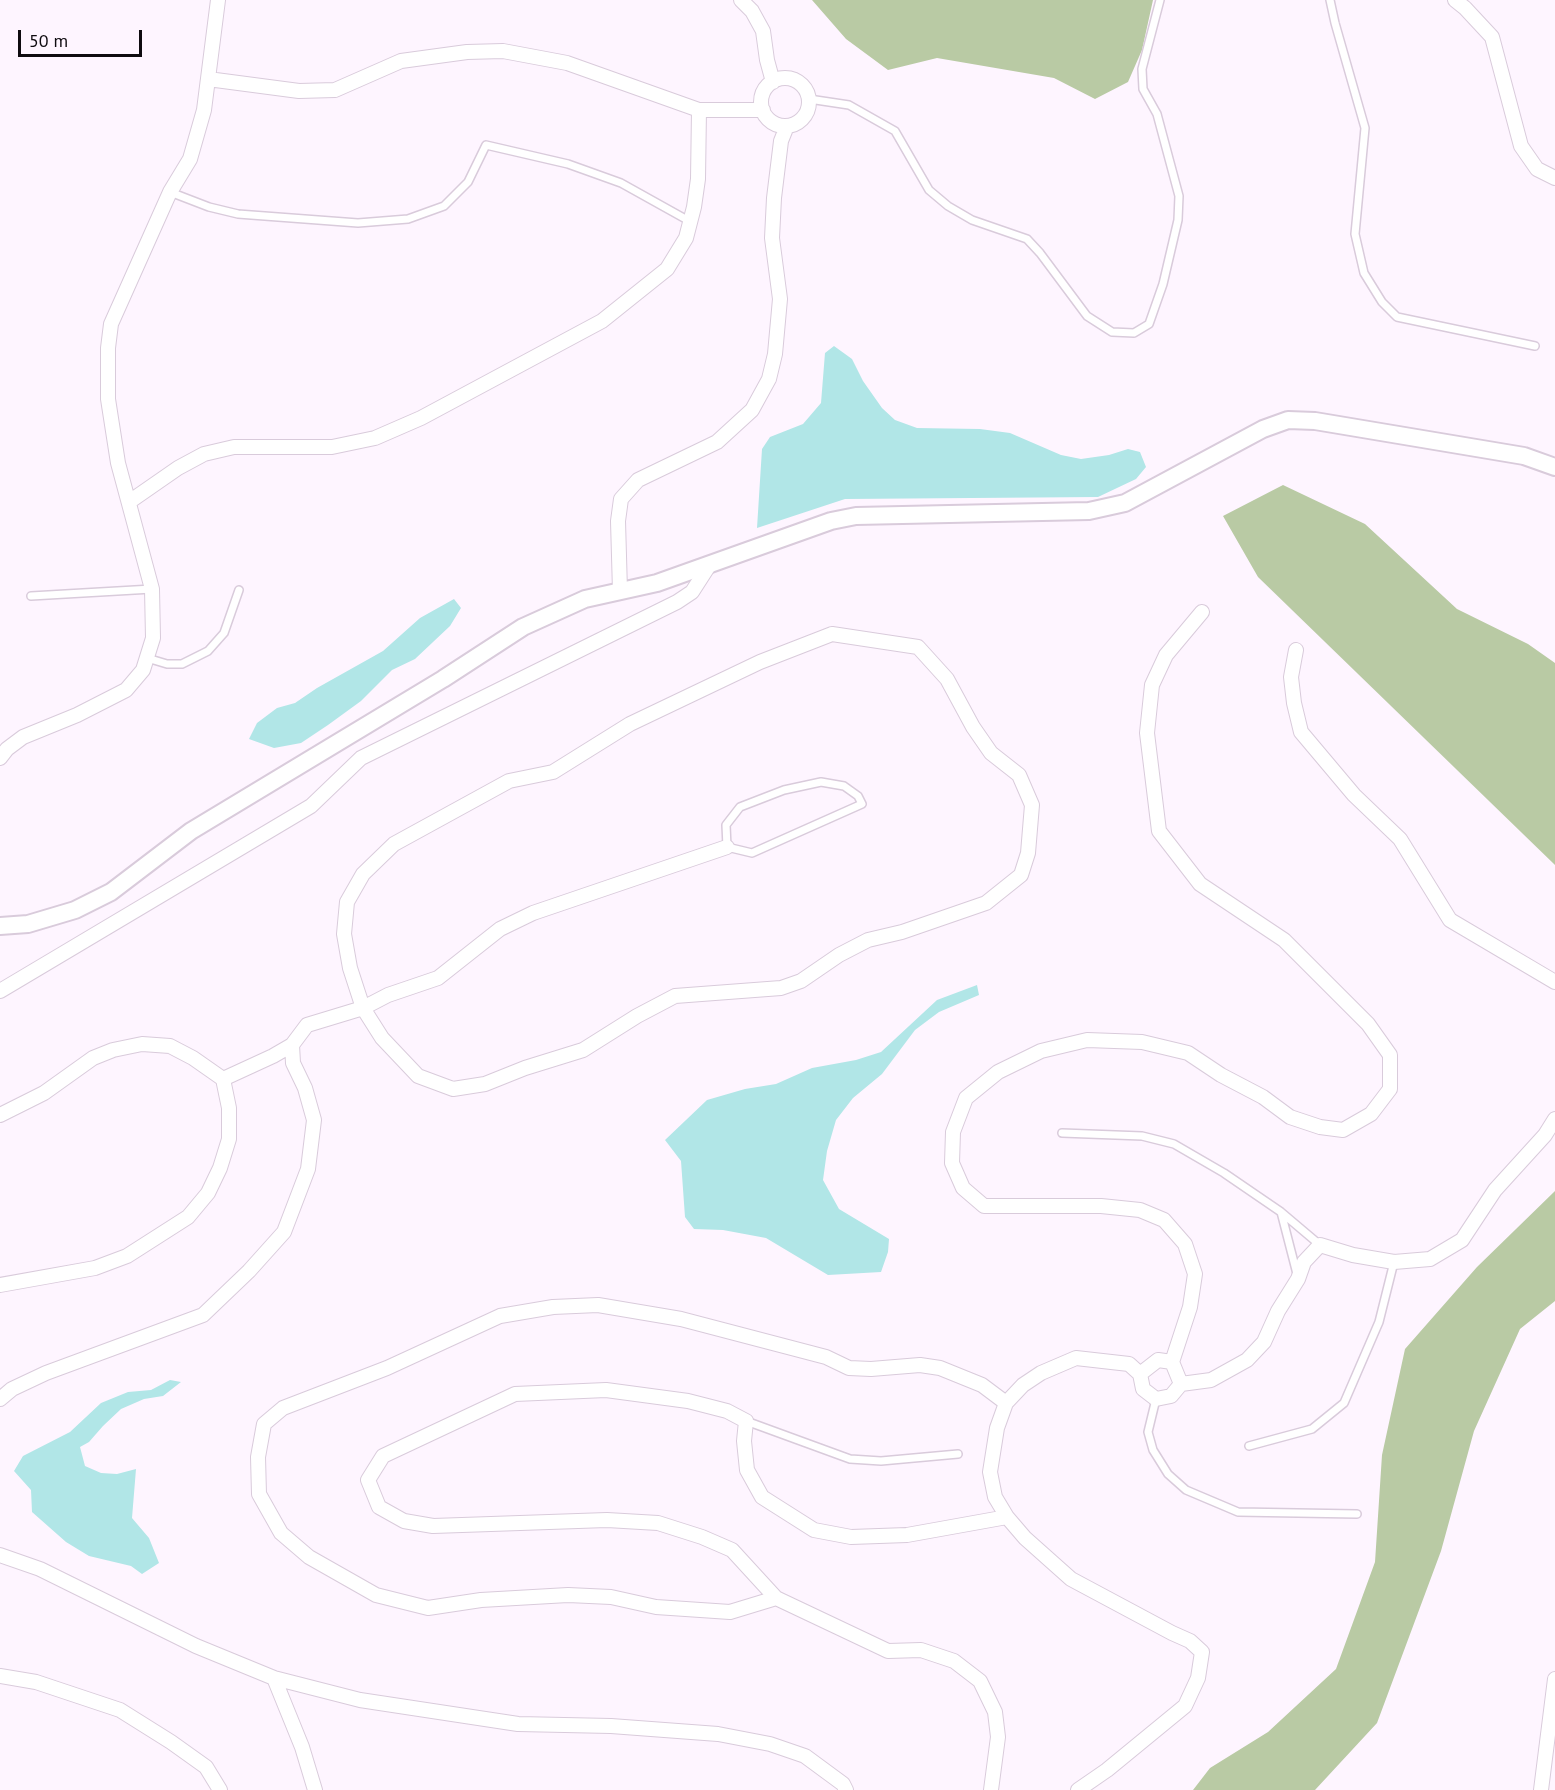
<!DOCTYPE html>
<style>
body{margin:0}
#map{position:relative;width:1555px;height:1790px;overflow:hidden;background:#fef5ff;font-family:"PT Sans",sans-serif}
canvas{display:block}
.scale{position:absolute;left:18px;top:30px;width:124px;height:27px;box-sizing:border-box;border:3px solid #0f0b10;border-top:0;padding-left:8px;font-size:18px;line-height:21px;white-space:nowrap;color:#0f0b10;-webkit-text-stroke:4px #fef5ff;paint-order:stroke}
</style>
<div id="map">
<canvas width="1555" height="1790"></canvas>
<div class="scale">50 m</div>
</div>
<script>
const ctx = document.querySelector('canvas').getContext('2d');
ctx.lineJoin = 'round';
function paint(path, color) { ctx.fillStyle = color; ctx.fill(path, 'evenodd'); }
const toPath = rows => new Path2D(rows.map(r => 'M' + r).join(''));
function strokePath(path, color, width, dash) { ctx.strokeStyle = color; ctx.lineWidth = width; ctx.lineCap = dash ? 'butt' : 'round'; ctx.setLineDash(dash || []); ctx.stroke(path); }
const forest = toPath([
 [812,0,1153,0,1142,50,1128,82,1095,99,1054,78,937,58,888,70,846,39],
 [1283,485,1365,524,1457,609,1528,644,1555,663,1555,865,1258,577,1223,516],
 [1555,1191,1555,1301,1520,1329,1474,1431,1441,1551,1377,1723,1315,1790,1193,1790,1210,1768,1268,1732,1336,1669,1375,1562,1382,1455,1405,1349,1477,1267]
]);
const water = toPath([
 [834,346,852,359,863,381,882,408,895,420,917,428,980,429,1010,433,1061,455,1081,459,1109,455,1128,449,1140,452,1146,467,1136,479,1098,497,845,499,757,528,762,449,770,437,803,424,821,403,825,353],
 [454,599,461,608,450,626,415,659,392,670,361,701,328,725,301,743,274,748,249,739,257,723,277,708,295,703,317,688,383,651,420,618],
 [977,985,979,995,939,1012,915,1030,882,1074,853,1098,836,1120,827,1151,823,1180,839,1209,889,1239,888,1252,881,1272,828,1275,766,1238,723,1230,694,1229,685,1217,681,1161,665,1140,707,1100,745,1089,776,1084,812,1068,856,1060,881,1052,937,1000],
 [170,1380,181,1382,163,1396,144,1399,121,1409,103,1426,89,1442,80,1447,85,1466,101,1473,117,1474,136,1469,132,1518,149,1538,159,1563,142,1574,131,1566,89,1556,66,1542,32,1512,31,1490,14,1471,23,1456,70,1432,101,1403,128,1392,151,1390]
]);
const service = toPath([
 [1330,0,1335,23,1365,128,1355,234,1364,273,1382,302,1397,317,1535,346],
 [809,99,849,105,895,131,929,190,948,206,972,220,1027,239,1040,253,1087,316,1112,332,1134,333,1149,324,1163,284,1178,220,1179,196,1157,114,1143,89,1142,69,1160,0],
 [170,192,209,207,238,214,358,223,408,219,444,206,468,182,486,145,568,164,621,183,691,222],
 [31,596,152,589],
 [147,658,167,664,182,664,208,651,224,633,239,590],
 [821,782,844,786,858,796,862,804,752,853,727,847,726,825,740,807,784,790,821,782],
 [1062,1133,1142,1136,1174,1144,1224,1173,1281,1212,1320,1245],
 [1281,1212,1297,1274],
 [1156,1399,1148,1432,1153,1450,1168,1474,1186,1490,1238,1512,1357,1514],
 [746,1421,850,1459,881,1461,958,1454],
 [1249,1446,1312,1429,1344,1403,1379,1322,1394,1262]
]);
const minor = toPath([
 [741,0,752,11,763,31,767,60,773,82],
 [1455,0,1465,8,1492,37,1521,146,1537,169,1555,178],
 '761 102a24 24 0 1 1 48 0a24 24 0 1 1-48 0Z',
 [208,79,299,91,335,90,401,61,467,52,503,51,567,63,699,110,763,110],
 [129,502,178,468,204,454,234,447,332,447,375,438,421,418,602,321,667,269,686,238,694,207,698,179,699,110],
 [620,591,618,521,621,499,638,480,717,442,752,410,769,379,775,354,780,299,772,238,774,198,781,141,787,126],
 [832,634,918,647,947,679,973,727,991,753,1019,775,1032,805,1028,853,1021,875,986,903,902,932,868,940,839,955,801,981,781,988,675,996,637,1016,583,1050,525,1068,485,1084,453,1089,418,1076,382,1038,363,1008,350,968,344,934,347,902,363,874,394,844,509,781,553,772,630,724,760,662,832,634],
 [1296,650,1291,677,1294,703,1301,732,1354,795,1400,839,1450,920,1555,982],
 [0,758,7,749,23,737,77,715,126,690,143,670,153,638,152,589,118,463,108,399,108,348,111,324,170,192,190,159,204,110,218,0],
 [0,991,311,806,361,758,677,602,692,592,710,564],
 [223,1079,273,1056,292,1045],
 [0,1115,44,1093,93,1058,113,1050,142,1044,170,1046,193,1058,223,1079,229,1108,229,1139,220,1168,208,1193,188,1217,127,1256,95,1268,0,1285],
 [1140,1374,1158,1360,1172,1362],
 [1181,1384,1172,1362,1190,1307,1195,1274,1185,1244,1164,1220,1140,1210,1101,1206,984,1206,963,1188,952,1163,953,1132,966,1098,998,1072,1041,1051,1087,1040,1142,1042,1188,1053,1221,1075,1263,1097,1290,1117,1320,1127,1343,1130,1371,1114,1390,1089,1390,1055,1368,1024,1284,940,1200,884,1159,831,1147,733,1152,685,1166,655,1202,612],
 [0,1399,12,1389,46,1373,203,1315,249,1271,284,1232,308,1169,314,1120,305,1088,293,1063,292,1045,307,1025,363,1008,388,995,438,978,500,929,533,913,727,847],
 [0,1555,40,1569,196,1646,274,1678,360,1700,518,1724,611,1726,718,1734,770,1744,805,1756,843,1784,846,1790],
 [776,1598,732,1550,702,1537,658,1523,607,1520,433,1526,404,1521,379,1507,368,1480,383,1456,515,1394,606,1390,688,1401,727,1411,746,1421,744,1441,747,1470,762,1497,814,1530,851,1537,907,1535,1007,1517],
 [0,1676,36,1682,120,1710,171,1742,206,1767,220,1790],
 [274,1678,302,1747,315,1790],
 [991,1790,998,1737,995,1712,980,1681,954,1661,921,1650,888,1651,776,1598,730,1612,656,1607,611,1597,568,1595,481,1600,428,1608,376,1595,309,1557,281,1533,259,1494,258,1457,264,1424,283,1408,387,1368,500,1316,553,1307,598,1305,681,1319,826,1357,849,1368,871,1369,920,1365,940,1368,982,1385,1006,1403],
 [1078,1790,1107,1770,1185,1706,1198,1678,1202,1652,1190,1641,1172,1633,1071,1579,1025,1538,1007,1517,995,1497,990,1472,997,1428,1006,1403,1023,1385,1041,1373,1076,1358,1129,1364,1140,1374,1143,1389,1156,1399,1171,1396,1181,1384,1211,1380,1247,1360,1264,1342,1278,1311,1298,1279,1304,1262,1320,1245,1353,1255,1394,1262,1430,1259,1462,1240,1495,1190,1545,1135,1555,1119],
 [1541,1790,1555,1679]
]);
const tertiary = toPath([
 [0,926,28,924,75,910,111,892,191,831,443,679,523,627,585,599,657,583,831,521,856,516,1089,511,1125,503,1263,429,1288,420,1315,421,1524,456,1555,467]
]);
paint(forest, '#b9caa4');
paint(water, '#b1e6e7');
strokePath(service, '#d9cbdb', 10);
strokePath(minor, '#d9cbdb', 16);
strokePath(tertiary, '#d9cbdb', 20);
strokePath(service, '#fff', 7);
strokePath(minor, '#fff', 14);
strokePath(tertiary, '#fff', 16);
</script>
